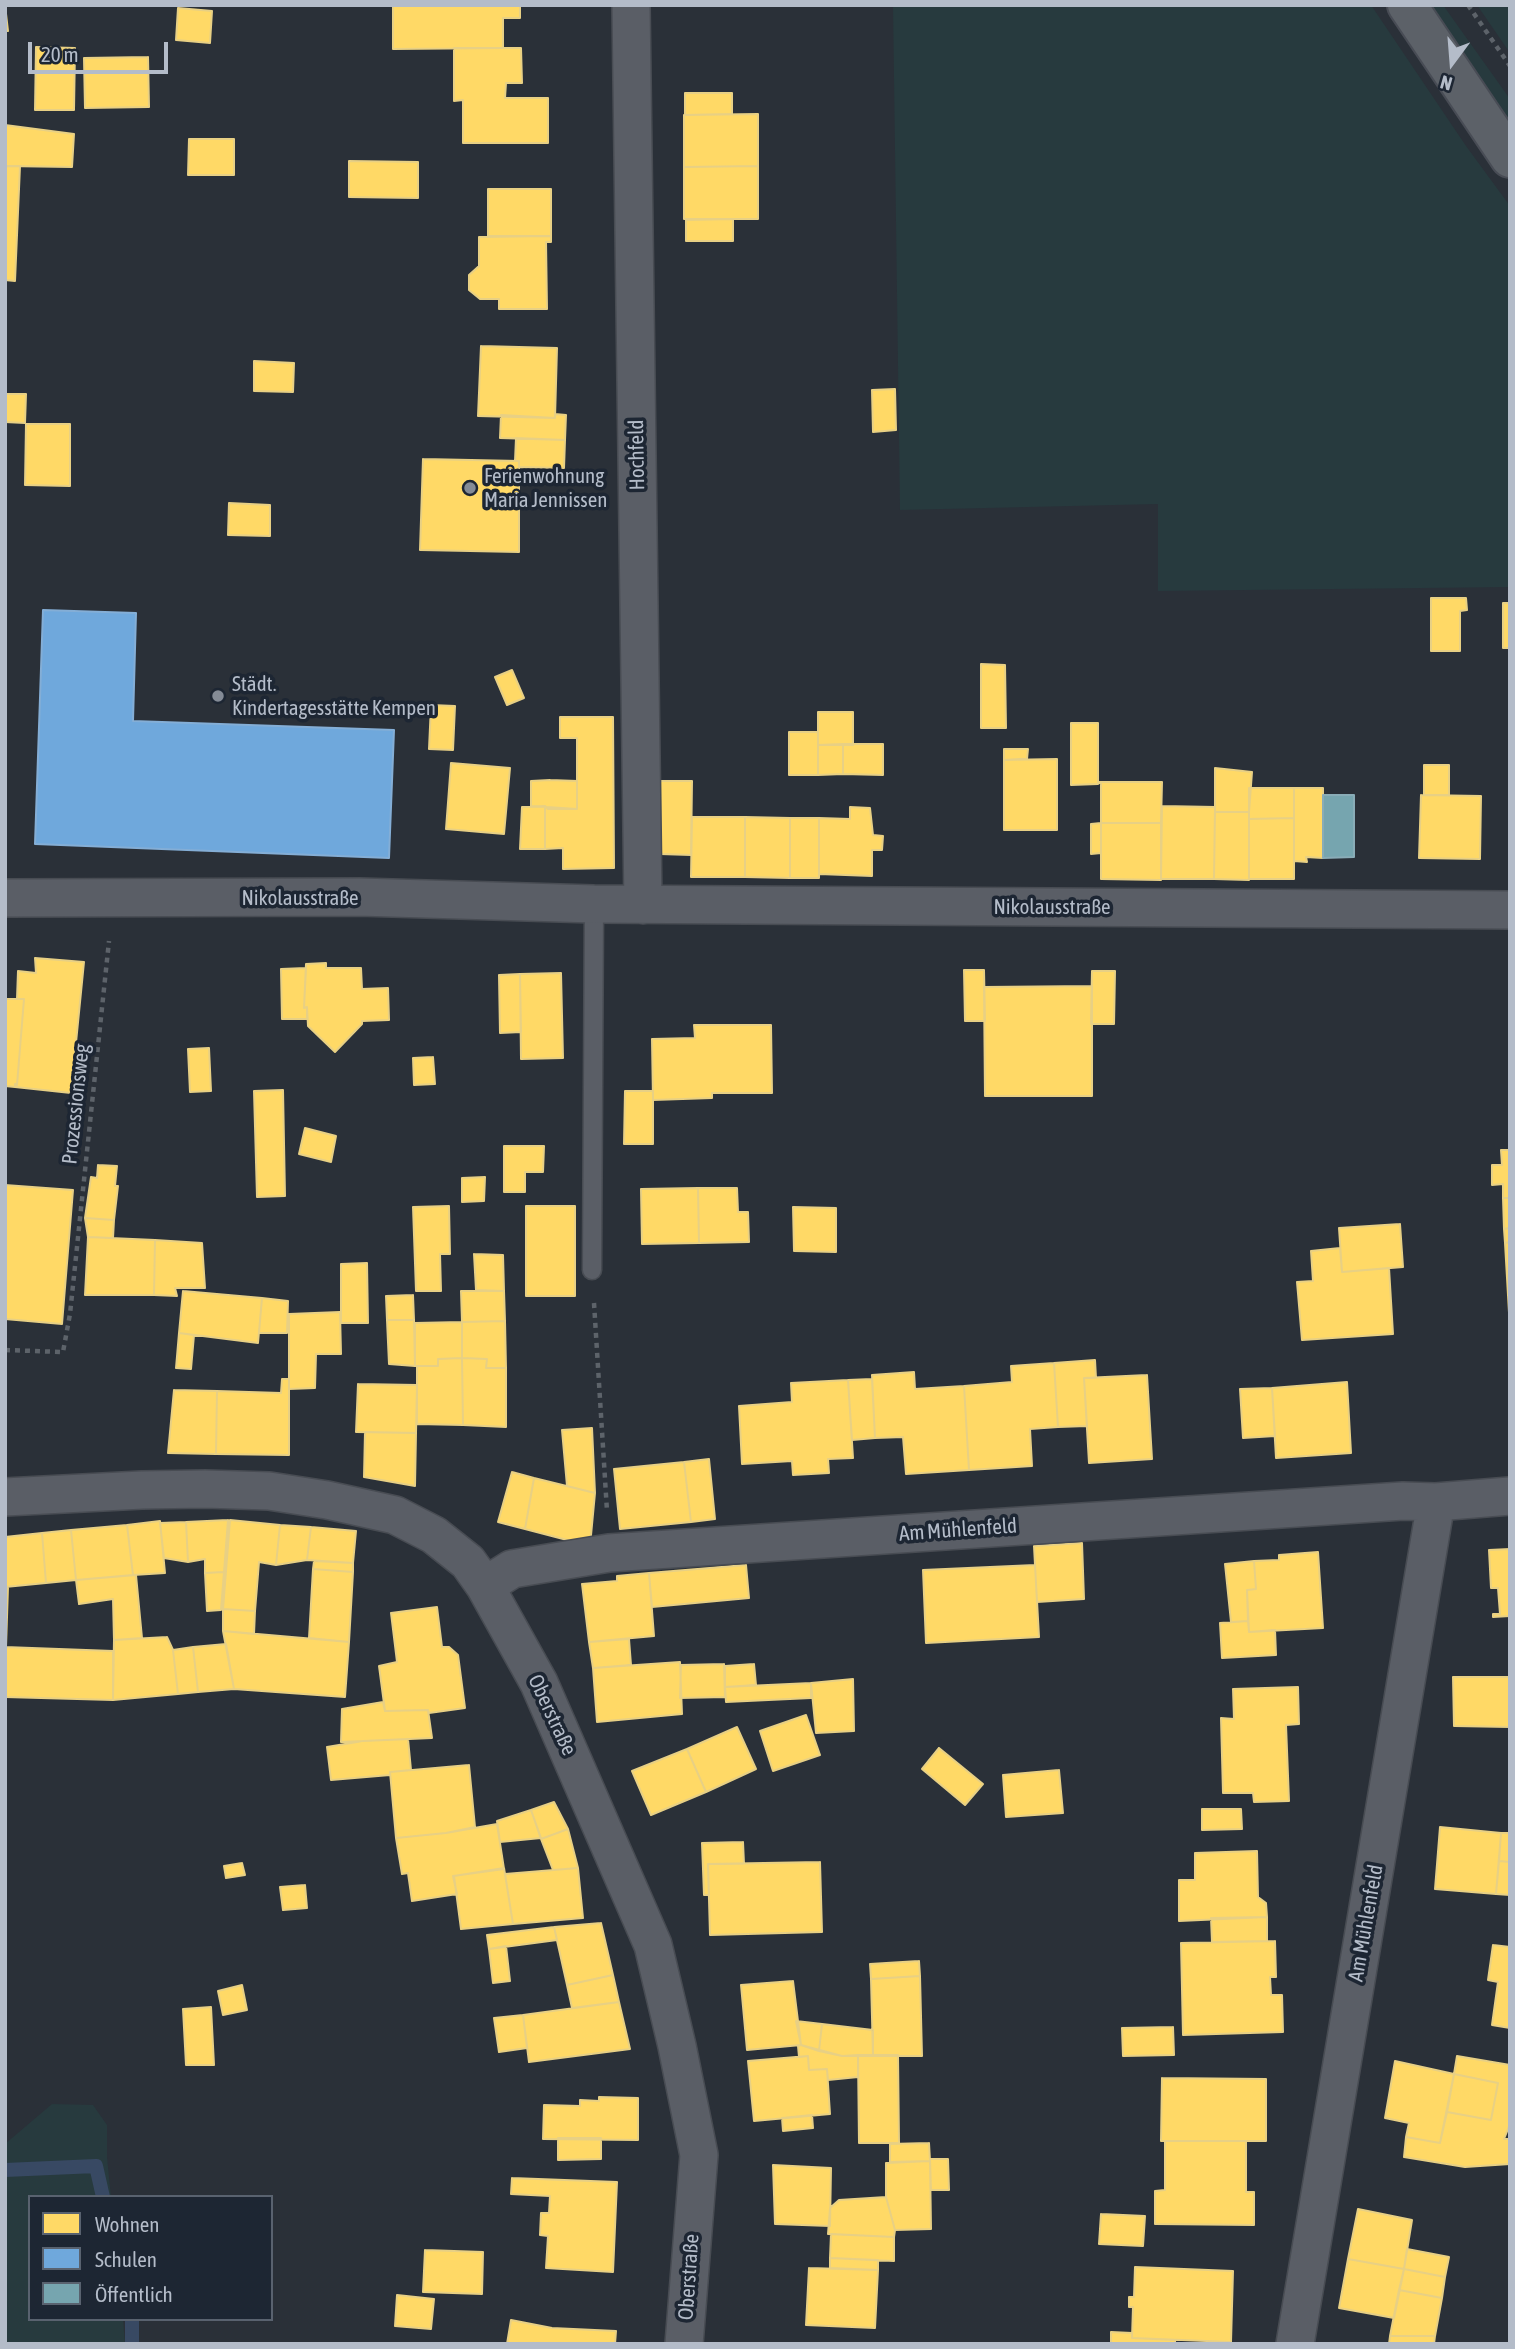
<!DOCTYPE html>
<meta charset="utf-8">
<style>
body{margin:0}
#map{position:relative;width:1515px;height:2349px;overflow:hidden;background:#2a3038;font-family:"Asap Condensed",sans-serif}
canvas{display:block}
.frame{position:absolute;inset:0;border:7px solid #b4bcc9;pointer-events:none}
.legend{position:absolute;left:28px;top:2195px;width:245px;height:126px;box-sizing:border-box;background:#1d2633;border:2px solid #59626f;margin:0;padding:9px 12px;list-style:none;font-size:21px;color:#b4bcc9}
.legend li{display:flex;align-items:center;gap:14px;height:35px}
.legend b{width:35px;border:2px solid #59626f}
.north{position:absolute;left:1417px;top:28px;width:70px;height:70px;-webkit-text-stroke:5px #1d2633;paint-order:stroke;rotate:196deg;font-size:19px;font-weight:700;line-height:28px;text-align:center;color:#b4bcc9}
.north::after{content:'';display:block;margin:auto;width:24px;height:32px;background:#b4bcc9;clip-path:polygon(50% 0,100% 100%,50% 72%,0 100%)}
.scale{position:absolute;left:28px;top:42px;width:140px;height:32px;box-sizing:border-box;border:4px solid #b4bcc9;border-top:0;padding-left:9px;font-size:21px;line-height:24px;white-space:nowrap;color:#b4bcc9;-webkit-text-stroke:5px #1d2633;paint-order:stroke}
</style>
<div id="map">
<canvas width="1515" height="2349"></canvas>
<div class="frame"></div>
<ul class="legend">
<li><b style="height:19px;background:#ffd966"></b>Wohnen</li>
<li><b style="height:19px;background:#6fa8dc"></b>Schulen</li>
<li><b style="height:19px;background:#76a5af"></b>Öffentlich</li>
</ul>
<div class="north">N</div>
<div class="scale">20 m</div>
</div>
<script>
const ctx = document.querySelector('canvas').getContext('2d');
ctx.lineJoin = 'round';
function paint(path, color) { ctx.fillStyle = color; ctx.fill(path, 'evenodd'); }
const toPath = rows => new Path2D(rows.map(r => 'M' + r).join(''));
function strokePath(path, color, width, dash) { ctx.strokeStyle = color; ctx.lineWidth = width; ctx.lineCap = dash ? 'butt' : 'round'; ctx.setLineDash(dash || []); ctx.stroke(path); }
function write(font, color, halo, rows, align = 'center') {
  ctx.font = font + ' "Asap Condensed",sans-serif'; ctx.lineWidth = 7; ctx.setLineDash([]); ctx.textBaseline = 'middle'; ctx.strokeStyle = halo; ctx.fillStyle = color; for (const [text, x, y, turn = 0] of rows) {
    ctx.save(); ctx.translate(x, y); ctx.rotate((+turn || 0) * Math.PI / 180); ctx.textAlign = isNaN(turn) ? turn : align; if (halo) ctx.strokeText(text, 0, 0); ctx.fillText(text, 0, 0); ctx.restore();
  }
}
const green = toPath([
 [893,5,1371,5,1466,146,1510,206,1510,587,1158,591,1158,504,900,510],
 [1427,5,1443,5,1510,99,1510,123,1452,44],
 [1477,5,1509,5,1510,53],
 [52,2104,93,2105,107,2125,107,2157,111,2197,30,2197,30,2319,123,2319,125,2344,5,2344,5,2144]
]);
const homes = toPath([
 [5,5,8,31,5,31,5,5],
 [393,5,520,5,520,18,503,18,503,48,393,49,393,5],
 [178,8,212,11,210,43,176,40,178,8],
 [36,47,75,48,74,110,35,110,36,47],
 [454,48,521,48,522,83,506,83,505,98,548,98,548,143,463,143,463,100,454,101,454,48],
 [148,57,149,107,85,108,84,58,148,57],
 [685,93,732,93,732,114,685,115,685,93],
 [758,114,758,166,684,167,684,115,758,114],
 [5,125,74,134,72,167,5,166,5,125],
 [189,139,234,139,234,175,188,175,189,139],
 [349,161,418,162,418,198,349,197,349,161],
 [5,166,20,166,15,281,5,280,5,166],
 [758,166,758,219,684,219,684,167,758,166],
 [488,189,551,189,551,236,488,236,488,189],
 [733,219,733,241,686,241,686,220,733,219],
 [551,236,551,242,546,242,547,309,499,309,499,299,480,299,469,290,469,275,479,266,479,237,551,236],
 [481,346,557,348,555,418,478,416,481,346],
 [254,361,294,363,293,392,254,391,254,361],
 [895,389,896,430,873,432,872,390,895,389],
 [5,394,26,394,25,423,5,422,5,394],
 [555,414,566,415,565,440,500,438,501,415,555,418,555,414],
 [26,424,70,424,70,486,25,485,26,424],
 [516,438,565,440,564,468,519,467,519,461,515,461,516,438],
 [423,459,519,461,519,552,420,550,423,459],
 [229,503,270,505,270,536,228,535,229,503],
 [1431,598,1466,598,1467,610,1460,611,1460,651,1431,651,1431,598],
 [1503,603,1510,603,1510,648,1503,648,1503,603],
 [981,664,1005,665,1006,728,981,728,981,664],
 [512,670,524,698,507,705,495,677,512,670],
 [431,705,455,706,453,750,429,749,431,705],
 [818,712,853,712,853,745,818,745,818,712],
 [560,717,613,717,614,868,563,869,563,848,545,849,545,806,548,809,577,809,577,738,560,738,560,717],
 [1071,723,1098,723,1098,784,1071,785,1071,723],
 [789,732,818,732,818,775,789,775,789,732],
 [843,744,883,744,883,775,843,774,843,744],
 [843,744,843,774,818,775,818,745,843,744],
 [1004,749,1028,749,1027,759,1004,760,1004,749],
 [1057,759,1057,830,1004,830,1004,760,1057,759],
 [451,763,510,768,504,834,446,829,451,763],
 [1424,765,1449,765,1449,795,1424,795,1424,765],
 [1215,768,1252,772,1249,812,1215,812,1215,768],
 [550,780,577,781,577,809,531,806,531,781,550,780],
 [660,781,692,781,691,855,660,854,660,781],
 [1098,782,1162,782,1161,823,1101,823,1101,784,1098,782],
 [1249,788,1294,788,1294,818,1249,819,1249,788],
 [1294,788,1323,788,1323,858,1306,857,1307,862,1294,861,1294,788],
 [1421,795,1481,796,1480,859,1419,858,1421,795],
 [545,806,545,849,520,849,522,807,545,806],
 [1162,806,1215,807,1214,879,1161,879,1162,806],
 [850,807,870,808,873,835,883,836,882,850,872,850,872,876,819,874,819,818,850,819,850,807],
 [1215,812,1249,812,1249,880,1214,879,1215,812],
 [692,817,745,817,745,877,691,877,692,817],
 [745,817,790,818,790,878,745,877,745,817],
 [790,818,819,818,819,878,790,878,790,818],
 [1294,818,1294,879,1249,879,1249,819,1294,818],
 [1101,823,1101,853,1091,854,1091,824,1101,823],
 [1101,823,1161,823,1161,880,1101,879,1101,823],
 [35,958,84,962,71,1093,15,1087,15,1084,17,1085,24,999,17,999,18,971,36,973,35,958],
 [326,963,326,968,361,968,362,989,388,988,389,1020,362,1021,362,1024,335,1052,308,1026,307,1007,304,1008,306,964,326,963],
 [306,968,304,1008,307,1007,307,1019,282,1019,281,969,306,968],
 [964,970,984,970,985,1021,965,1021,964,970],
 [1092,971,1115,971,1114,1024,1091,1024,1092,971],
 [561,973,563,1058,521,1059,520,974,561,973],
 [520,974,521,1032,500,1033,499,975,520,974],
 [1092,986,1092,1096,985,1096,984,987,1092,986],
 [5,999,24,999,17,1085,15,1084,15,1087,5,1086,5,999],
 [694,1025,771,1025,772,1093,712,1093,712,1098,653,1100,652,1039,695,1038,694,1025],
 [209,1048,211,1091,190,1092,188,1049,209,1048],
 [433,1057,435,1084,414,1085,413,1058,433,1057],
 [283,1090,285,1196,257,1197,254,1091,283,1090],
 [625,1091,653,1091,653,1144,624,1144,625,1091],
 [305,1128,336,1136,331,1162,299,1154,305,1128],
 [504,1146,544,1146,543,1172,525,1172,525,1192,504,1192,504,1146],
 [1501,1150,1510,1150,1510,1198,1503,1198,1503,1184,1492,1185,1492,1165,1502,1165,1501,1150],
 [98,1165,117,1166,115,1186,118,1186,114,1220,85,1218,91,1177,97,1178,98,1165],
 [485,1177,484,1201,462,1202,462,1178,485,1177],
 [5,1185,73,1190,62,1324,5,1319,5,1185],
 [698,1188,699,1243,642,1244,641,1189,698,1188],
 [698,1188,737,1188,738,1212,748,1212,749,1242,699,1243,698,1188],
 [1503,1198,1510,1198,1510,1228,1504,1229,1503,1198],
 [449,1206,450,1254,440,1254,441,1291,416,1291,413,1207,449,1206],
 [526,1206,575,1206,575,1296,526,1296,526,1206],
 [793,1207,836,1208,836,1252,794,1251,793,1207],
 [85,1218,114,1220,113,1238,88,1237,85,1218],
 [1400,1224,1403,1267,1342,1272,1339,1228,1400,1224],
 [1510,1228,1510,1242,1505,1243,1504,1229,1510,1228],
 [88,1237,155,1240,154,1295,85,1295,88,1237],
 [155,1240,202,1243,205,1288,175,1288,177,1296,154,1295,155,1240],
 [1510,1242,1510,1330,1505,1243,1510,1242],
 [1340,1248,1342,1272,1389,1268,1393,1334,1302,1340,1297,1282,1313,1281,1311,1251,1340,1248],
 [474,1254,503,1255,504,1291,476,1290,474,1254],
 [367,1263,368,1323,341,1323,341,1264,367,1263],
 [183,1291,262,1298,258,1343,179,1333,183,1291],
 [461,1291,504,1291,505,1321,462,1322,461,1291],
 [413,1295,414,1320,387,1320,386,1296,413,1295],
 [262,1298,288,1301,287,1333,259,1333,262,1298],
 [340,1312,341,1354,316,1354,315,1388,289,1389,289,1314,340,1312],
 [387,1320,414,1320,415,1366,389,1364,387,1320],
 [505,1321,506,1368,486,1368,487,1359,462,1358,462,1322,505,1321],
 [462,1322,462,1358,438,1359,438,1366,415,1366,415,1323,462,1322],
 [179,1333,194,1335,191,1369,176,1368,179,1333],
 [462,1358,487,1359,486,1368,506,1368,506,1427,463,1425,462,1358],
 [462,1358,463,1425,417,1424,417,1366,438,1366,438,1359,462,1358],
 [1095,1360,1096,1378,1084,1378,1087,1426,1058,1427,1054,1363,1095,1360],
 [1054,1363,1058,1427,1030,1429,1032,1466,969,1470,964,1386,1012,1382,1011,1366,1054,1363],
 [914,1372,915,1389,964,1386,969,1470,906,1474,903,1437,875,1438,872,1375,914,1372],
 [1147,1375,1152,1459,1089,1463,1084,1378,1147,1375],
 [282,1379,289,1379,289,1455,216,1454,217,1391,281,1393,282,1379],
 [872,1379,875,1438,852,1440,848,1380,872,1379],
 [848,1380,853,1458,828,1459,829,1473,793,1475,792,1461,742,1464,739,1406,792,1402,791,1383,848,1380],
 [1347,1382,1351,1453,1276,1458,1272,1388,1347,1382],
 [358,1384,417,1385,416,1433,356,1432,358,1384],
 [1272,1388,1275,1436,1243,1438,1240,1389,1272,1388],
 [174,1390,217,1391,216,1454,168,1453,174,1390],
 [592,1428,595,1493,567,1486,562,1430,592,1428],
 [365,1432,416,1433,415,1486,364,1477,365,1432],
 [709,1459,715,1519,691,1522,684,1462,709,1459],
 [684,1462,691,1522,620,1529,614,1469,684,1462],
 [512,1472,534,1478,525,1529,498,1522,512,1472],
 [534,1478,595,1493,590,1546,525,1529,534,1478],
 [228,1520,224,1572,205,1573,205,1559,188,1562,186,1522,228,1520],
 [230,1520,280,1525,276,1565,259,1562,255,1611,223,1609,230,1520],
 [160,1521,165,1573,133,1575,127,1525,160,1521],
 [186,1522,188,1562,164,1558,160,1523,186,1522],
 [127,1525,133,1575,76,1580,71,1530,127,1525],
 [280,1525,311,1527,307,1560,276,1565,280,1525],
 [311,1527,356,1531,353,1563,307,1560,311,1527],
 [71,1530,76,1580,46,1583,42,1533,71,1530],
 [42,1533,46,1583,5,1587,5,1537,42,1533],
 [1082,1543,1084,1599,1037,1602,1034,1546,1082,1543],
 [1510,1549,1510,1616,1493,1617,1493,1614,1500,1614,1498,1588,1491,1588,1489,1550,1510,1549],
 [1318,1552,1323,1628,1249,1632,1247,1590,1256,1589,1254,1561,1279,1560,1279,1555,1318,1552],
 [314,1561,353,1563,353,1572,313,1569,314,1561],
 [1254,1561,1256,1589,1247,1590,1248,1621,1231,1622,1225,1564,1254,1561],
 [746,1565,749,1598,652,1607,649,1573,746,1565],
 [1035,1565,1039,1637,926,1643,923,1570,1035,1565],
 [313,1569,353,1572,349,1642,309,1638,313,1569],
 [224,1572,221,1610,207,1611,205,1573,224,1572],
 [649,1573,654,1636,589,1642,582,1584,617,1581,617,1576,649,1573],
 [136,1575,142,1638,114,1640,113,1599,79,1604,76,1580,136,1575],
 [5,1587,8,1587,6,1647,5,1647,5,1587],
 [437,1607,442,1647,449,1647,458,1655,465,1708,429,1713,428,1710,385,1711,379,1666,397,1662,391,1613,437,1607],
 [223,1609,255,1611,254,1634,223,1631,223,1609],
 [1248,1621,1249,1632,1275,1630,1276,1655,1222,1658,1220,1623,1248,1621],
 [223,1631,349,1642,345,1697,234,1689,223,1631],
 [167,1637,173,1650,178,1694,113,1700,114,1640,167,1637],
 [629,1639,631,1665,593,1668,589,1642,629,1639],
 [226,1644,234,1689,198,1692,193,1647,226,1644],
 [5,1647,113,1651,113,1700,5,1697,5,1647],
 [193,1647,198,1692,178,1694,173,1650,193,1647],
 [680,1662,682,1714,597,1722,593,1668,680,1662],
 [724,1664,725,1697,680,1698,681,1665,724,1664],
 [754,1664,756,1685,725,1687,725,1666,754,1664],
 [1453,1677,1510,1677,1510,1727,1454,1726,1453,1677],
 [853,1679,854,1731,816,1733,811,1683,853,1679],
 [811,1683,811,1698,726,1702,725,1687,811,1683],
 [1298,1687,1299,1724,1286,1725,1289,1801,1254,1802,1253,1793,1223,1793,1221,1718,1234,1719,1233,1689,1298,1687],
 [383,1702,385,1711,428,1710,432,1738,341,1742,342,1709,383,1702],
 [806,1715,820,1755,773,1771,760,1731,806,1715],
 [737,1727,756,1769,706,1792,687,1749,737,1727],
 [408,1739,411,1770,390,1772,390,1775,331,1780,327,1747,363,1741,408,1739],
 [939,1748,983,1784,965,1805,922,1769,939,1748],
 [687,1749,706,1792,651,1815,632,1771,687,1749],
 [469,1765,475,1827,446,1833,396,1838,390,1772,469,1765],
 [1059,1770,1063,1813,1006,1817,1003,1775,1059,1770],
 [554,1802,568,1829,541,1839,531,1810,554,1802],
 [1202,1809,1241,1809,1242,1829,1202,1830,1202,1809],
 [531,1810,541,1838,500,1842,497,1821,531,1810],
 [497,1824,504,1869,453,1876,457,1894,412,1901,408,1873,402,1874,396,1838,446,1833,497,1824],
 [1440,1827,1501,1833,1496,1894,1435,1889,1440,1827],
 [568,1829,578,1868,553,1870,541,1839,568,1829],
 [1501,1833,1510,1833,1510,1862,1499,1861,1501,1833],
 [743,1842,744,1864,708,1864,709,1895,704,1895,702,1843,743,1842],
 [1257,1851,1258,1897,1266,1903,1267,1917,1179,1921,1179,1880,1195,1880,1195,1853,1257,1851],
 [1499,1861,1510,1862,1510,1895,1496,1894,1499,1861],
 [820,1862,822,1932,710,1935,708,1864,820,1862],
 [242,1863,245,1875,226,1878,224,1866,242,1863],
 [504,1868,513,1924,461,1929,454,1876,504,1868],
 [578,1868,583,1918,513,1924,505,1874,578,1868],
 [305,1885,307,1908,283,1910,280,1887,305,1885],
 [1267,1917,1267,1941,1212,1942,1211,1918,1267,1917],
 [601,1923,613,1975,567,1985,554,1927,601,1923],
 [554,1927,557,1940,489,1949,487,1935,554,1927],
 [1275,1941,1276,1977,1270,1977,1271,1995,1282,1995,1283,2032,1183,2035,1181,1943,1275,1941],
 [1493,1945,1510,1947,1510,2028,1492,2025,1498,1982,1488,1980,1493,1945],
 [506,1946,510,1981,493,1983,489,1949,506,1946],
 [919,1961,920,1976,871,1979,870,1964,919,1961],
 [613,1975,619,2002,572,2008,567,1985,613,1975],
 [920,1976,922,2056,873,2056,871,1979,920,1976],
 [793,1981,801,2045,747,2050,741,1985,793,1981],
 [242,1985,247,2010,223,2015,218,1991,242,1985],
 [619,2002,630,2049,529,2062,523,2015,619,2002],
 [211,2007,214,2065,186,2065,183,2009,211,2007],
 [523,2015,527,2048,499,2052,494,2018,523,2015],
 [796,2021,822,2024,819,2051,801,2045,796,2021],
 [822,2024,873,2030,873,2056,842,2056,819,2051,822,2024],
 [1173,2027,1174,2055,1123,2056,1122,2028,1173,2027],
 [801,2045,842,2056,858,2055,858,2077,828,2080,827,2069,809,2070,808,2056,799,2057,798,2046,801,2045],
 [858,2055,898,2055,899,2143,859,2143,858,2055],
 [808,2056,809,2070,827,2069,830,2114,754,2121,748,2061,808,2056],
 [1457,2056,1510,2065,1510,2124,1504,2139,1510,2139,1510,2164,1465,2167,1404,2157,1406,2137,1440,2143,1447,2112,1491,2120,1498,2083,1454,2074,1457,2056],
 [1395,2061,1454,2074,1440,2143,1406,2137,1409,2123,1385,2118,1395,2061],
 [1454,2074,1498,2083,1491,2120,1447,2112,1454,2074],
 [1162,2078,1266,2079,1266,2141,1161,2141,1162,2078],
 [599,2097,638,2098,638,2140,543,2139,544,2105,580,2106,580,2100,599,2101,599,2097],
 [812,2115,813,2128,783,2131,782,2118,812,2115],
 [558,2138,601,2138,601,2159,558,2160,558,2138],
 [1165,2141,1246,2141,1246,2192,1254,2192,1254,2225,1155,2224,1155,2191,1165,2190,1165,2141],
 [929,2143,930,2161,890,2162,890,2144,929,2143],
 [930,2159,948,2159,949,2190,931,2190,930,2159],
 [930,2161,931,2229,895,2230,886,2197,886,2163,930,2161],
 [773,2165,831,2168,830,2226,775,2224,773,2165],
 [512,2178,617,2182,613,2272,546,2268,548,2236,540,2235,541,2213,549,2213,550,2196,511,2194,512,2178],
 [886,2197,895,2230,894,2237,828,2234,830,2208,839,2200,886,2197],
 [1358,2209,1412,2220,1404,2269,1348,2259,1358,2209],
 [1101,2214,1145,2216,1143,2246,1099,2244,1101,2214],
 [831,2234,894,2237,894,2261,830,2258,831,2234],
 [1407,2249,1449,2257,1445,2277,1404,2269,1407,2249],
 [425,2250,483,2252,482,2294,423,2292,425,2250],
 [830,2258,878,2260,878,2270,830,2268,830,2258],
 [1348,2259,1404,2269,1394,2318,1339,2308,1348,2259],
 [1135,2267,1233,2271,1231,2342,1132,2338,1133,2307,1129,2307,1129,2297,1134,2297,1135,2267],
 [809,2268,878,2270,875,2328,806,2325,809,2268],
 [1404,2269,1445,2277,1442,2298,1399,2290,1404,2269],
 [1399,2290,1442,2298,1435,2336,1390,2336,1399,2290],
 [397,2295,434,2299,431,2329,395,2326,397,2295],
 [511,2320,552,2328,616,2331,615,2344,507,2344,511,2320],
 [1111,2332,1132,2333,1132,2338,1175,2340,1175,2344,1111,2344,1111,2332],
 [1390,2336,1435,2336,1434,2344,1389,2344,1390,2336]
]);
const schools = toPath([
 [43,610,136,613,133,721,394,730,389,858,35,844,43,610]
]);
const public = toPath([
 [1323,795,1354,795,1354,857,1323,858,1323,795]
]);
const stream = toPath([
 [5,2170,96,2166,103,2197],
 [132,2319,132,2344]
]);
const path = toPath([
 [1468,5,1510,66],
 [594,1303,607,1511],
 [5,1350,63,1352,70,1314,109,941]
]);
const service = toPath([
 [592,1270,594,904]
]);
const minor = toPath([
 [631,5,643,905],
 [5,898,359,897,594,904,1510,910],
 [5,1497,142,1490,205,1489,269,1491,327,1500,395,1515,434,1535,468,1562,485,1586,539,1683,653,1945,677,2046,699,2155,684,2344],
 [485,1586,512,1569,609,1553,1403,1501,1436,1502,1510,1496],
 [1295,2344,1436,1502]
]);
const primary = toPath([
 [1407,5,1510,158]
]);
const markers = [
 [470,488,7,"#848b96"],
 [218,696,7,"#848b96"]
];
const streetNames = [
 ["Hochfeld",637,455,-91],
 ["Nikolausstraße",300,898],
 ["Nikolausstraße",1052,907],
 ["Prozessionsweg",76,1104,-84],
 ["Am Mühlenfeld",958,1530,-4],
 ["Oberstraße",552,1715,65],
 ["Am Mühlenfeld",1366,1923,-80],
 ["Oberstraße",689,2277,-86]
];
const poiNames = [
 ["Ferienwohnung",484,476],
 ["Maria Jennissen",484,500],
 ["Städt.",232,684],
 ["Kindertagesstätte Kempen",232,708]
];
paint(green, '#273a3e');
paint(homes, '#ffd966');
strokePath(homes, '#e8d084', 2);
paint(schools, '#6fa8dc');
strokePath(schools, '#84aed6', 2);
paint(public, '#76a5af');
strokePath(public, '#89acb7', 2);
strokePath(stream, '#384963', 14);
strokePath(service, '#484c53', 21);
strokePath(minor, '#484c53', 40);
strokePath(primary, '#484c55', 42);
strokePath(path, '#5d636a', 4.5, [5, 5]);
strokePath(service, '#5a5e66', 18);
strokePath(minor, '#5a5e66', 37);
strokePath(primary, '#5c6168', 38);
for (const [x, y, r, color] of markers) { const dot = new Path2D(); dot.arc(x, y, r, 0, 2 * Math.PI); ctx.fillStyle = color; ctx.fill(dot); strokePath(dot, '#1d2633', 2.5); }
write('21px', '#b4bcc9', '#1d2633', streetNames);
write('21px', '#b4bcc9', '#1d2633', poiNames, 'left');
</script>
